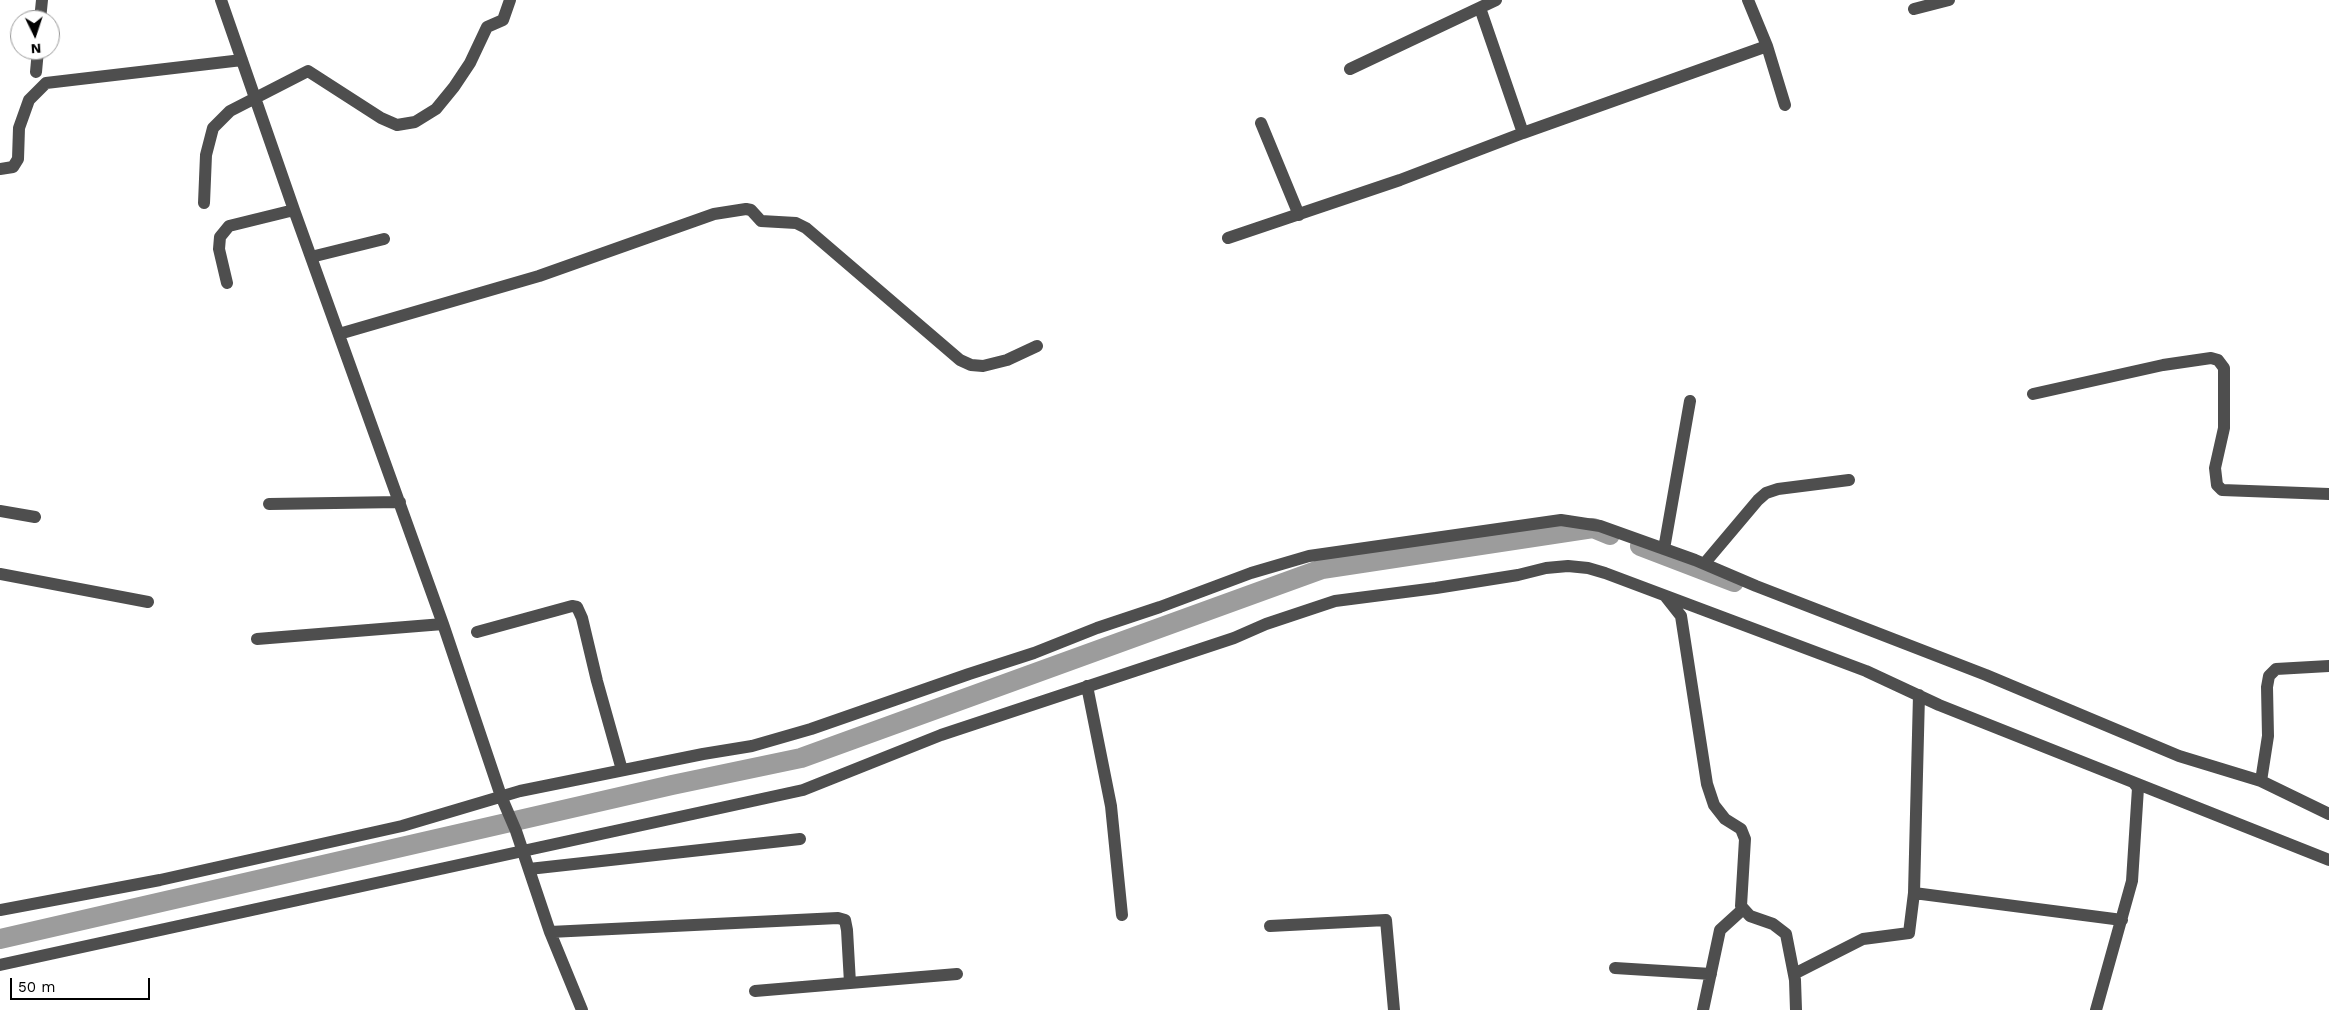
<!DOCTYPE html>
<style>
body{margin:0}
#map{position:relative;width:2329px;height:1010px;overflow:hidden;background:#fff;font-family:"Work Sans",sans-serif}
canvas{display:block}
.north{position:absolute;left:10px;top:10px;width:50px;height:50px;box-sizing:border-box;background:#fff;border:1px solid #999;border-radius:50%;rotate:176deg;font-size:14px;font-weight:700;line-height:20px;text-align:center;color:#000}
.north::after{content:'';display:block;margin:auto;width:18px;height:22px;background:#000;clip-path:polygon(50% 0,100% 100%,50% 72%,0 100%)}
.scale{position:absolute;left:10px;top:978px;width:140px;height:22px;box-sizing:border-box;border:2px solid #000;border-top:0;padding-left:6px;font-size:15px;line-height:18px;white-space:nowrap;color:#000;-webkit-text-stroke:4px #fff;paint-order:stroke}
</style>
<div id="map">
<canvas width="2329" height="1010"></canvas>
<div class="north">N</div>
<div class="scale">50 m</div>
</div>
<script>
const ctx = document.querySelector('canvas').getContext('2d');
ctx.lineJoin = 'round';
const toPath = rows => new Path2D(rows.map(r => 'M' + r).join(''));
function strokePath(path, color, width, dash) { ctx.strokeStyle = color; ctx.lineWidth = width; ctx.lineCap = dash ? 'butt' : 'round'; ctx.setLineDash(dash || []); ctx.stroke(path); }
const canal = toPath([
 [1640,546,1734,582],
 [0,939,672,785,801,758,1322,569,1593,528,1610,535]
]);
const minor = toPath([
 [221,0,294,210,443,624,501,796,516,831,550,932,582,1010],
 [1748,0,1767,46,1785,105],
 [1480,8,1523,133],
 [1914,9,1949,0],
 [40,20,42,0],
 [1350,69,1496,0],
 [36,72,38,50],
 [1261,123,1299,215],
 [0,169,13,167,18,159,19,128,29,100,46,83,242,60],
 [204,203,206,155,213,128,230,111,308,71,381,118,397,125,415,122,436,109,454,87,470,63,487,27,503,20,510,0],
 [1228,238,1400,180,1523,133,1767,46],
 [311,257,384,239],
 [227,283,219,249,220,237,229,226,294,210],
 [339,334,539,276,714,214,746,209,751,210,761,221,796,223,806,228,960,360,971,365,983,366,1007,360,1037,346],
 [2033,394,2163,365,2211,358,2218,360,2224,368,2224,428,2215,468,2217,485,2222,490,2329,494],
 [269,504,400,502],
 [0,511,35,517],
 [1664,549,1690,401],
 [1704,564,1758,500,1766,493,1778,489,1849,480],
 [0,574,148,602],
 [1666,597,1681,616,1707,784,1714,805,1725,819,1741,829,1745,839,1741,906,1750,916,1773,924,1786,934,1795,980,1796,1010],
 [477,632,572,606,577,607,582,618,597,681,622,770],
 [257,639,443,624],
 [1087,686,1111,806,1122,915],
 [2261,781,2268,736,2267,687,2269,676,2276,669,2329,666],
 [529,869,800,839],
 [1914,893,2122,920],
 [0,910,160,880,402,826,520,791,703,754,752,746,811,729,969,674,1034,653,1097,628,1160,607,1251,573,1309,556,1561,520,1600,526,1695,560,1756,586,1986,675,2179,756,2261,781,2329,814],
 [1270,926,1386,920,1394,1010],
 [550,932,838,918,845,920,847,930,850,983],
 [0,965,803,790,941,735,1234,638,1266,624,1335,601,1436,588,1518,575,1546,568,1568,566,1588,568,1605,573,1866,671,1939,705,2329,860],
 [1615,968,1711,974],
 [1794,974,1863,939,1909,933,1914,893,1919,695],
 [755,991,957,974],
 [1703,1010,1720,930,1742,910],
 [2096,1010,2132,881,2138,788,2134,783]
]);
strokePath(canal, '#9c9c9c', 20);
strokePath(minor, '#4e4e4e', 12);
</script>
